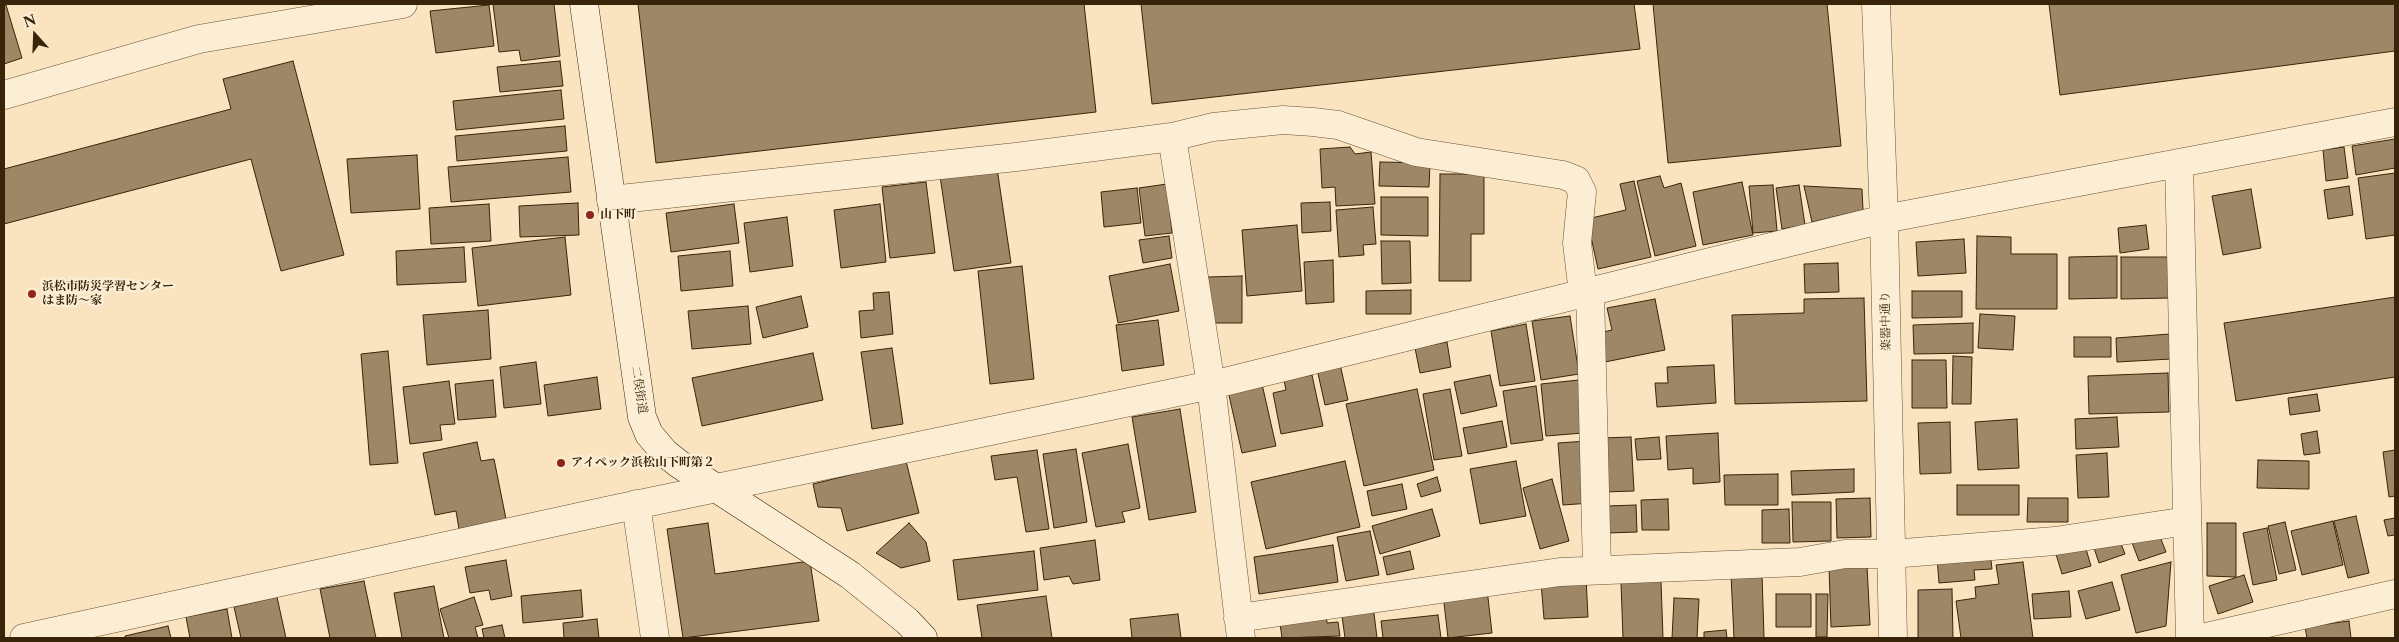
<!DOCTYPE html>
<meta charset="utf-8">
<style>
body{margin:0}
#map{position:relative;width:2399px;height:642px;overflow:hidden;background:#fae3bf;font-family:"Libre Caslon Text",serif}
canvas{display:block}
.frame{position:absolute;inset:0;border:5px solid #382408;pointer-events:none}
.north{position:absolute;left:10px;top:10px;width:50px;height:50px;-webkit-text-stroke:4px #fcedd5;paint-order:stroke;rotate:340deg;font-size:14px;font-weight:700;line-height:20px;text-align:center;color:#382408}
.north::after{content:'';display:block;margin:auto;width:18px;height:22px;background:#382408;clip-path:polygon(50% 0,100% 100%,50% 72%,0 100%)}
</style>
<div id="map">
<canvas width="2399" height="642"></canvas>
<div class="frame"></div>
<div class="north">N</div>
</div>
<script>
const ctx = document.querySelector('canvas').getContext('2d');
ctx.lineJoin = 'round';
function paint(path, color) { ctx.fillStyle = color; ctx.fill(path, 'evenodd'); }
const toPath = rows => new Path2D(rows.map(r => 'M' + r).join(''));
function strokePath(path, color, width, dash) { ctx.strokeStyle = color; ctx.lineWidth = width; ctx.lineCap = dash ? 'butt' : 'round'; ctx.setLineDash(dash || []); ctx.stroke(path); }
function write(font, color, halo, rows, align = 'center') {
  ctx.font = font + ' "Libre Caslon Text","Noto Serif JP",serif'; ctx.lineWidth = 5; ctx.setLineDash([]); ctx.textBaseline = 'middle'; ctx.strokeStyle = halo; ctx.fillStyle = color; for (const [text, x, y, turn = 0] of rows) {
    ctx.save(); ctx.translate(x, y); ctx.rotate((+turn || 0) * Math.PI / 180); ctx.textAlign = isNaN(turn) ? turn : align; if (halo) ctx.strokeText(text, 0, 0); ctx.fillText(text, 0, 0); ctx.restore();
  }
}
const building = toPath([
 [493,4,554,4,560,56,521,61,519,50,499,52,493,4],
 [638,4,1084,4,1096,112,656,163,638,4],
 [1141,4,1634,4,1640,49,1152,104,1141,4],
 [1653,4,1827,4,1841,146,1668,163,1653,4],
 [2049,4,2395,4,2395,51,2060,95,2049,4],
 [4,5,6,5,22,58,4,64,4,5],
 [489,5,494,46,436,53,430,11,489,5],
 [293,61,344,255,281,271,251,159,4,224,4,169,231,109,223,79,293,61],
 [560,61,563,86,500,92,497,67,560,61],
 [561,90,564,119,456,130,453,101,561,90],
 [565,126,567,151,457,161,455,136,565,126],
 [2395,139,2395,168,2356,175,2352,146,2395,139],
 [1350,147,1355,154,1371,152,1375,204,1336,206,1335,187,1322,188,1320,149,1350,147],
 [2344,147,2348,178,2326,181,2323,150,2344,147],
 [417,155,420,209,351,213,347,159,417,155],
 [568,157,571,192,451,202,448,167,568,157],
 [1380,162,1430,163,1429,187,1379,186,1380,162],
 [997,168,1011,263,954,271,940,176,997,168],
 [2395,173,2395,235,2366,239,2358,178,2395,173],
 [1440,174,1484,174,1484,234,1471,234,1471,281,1439,281,1440,174],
 [1660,176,1664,188,1681,183,1696,246,1655,256,1637,181,1660,176],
 [1634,181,1651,257,1598,269,1587,219,1626,210,1620,184,1634,181],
 [926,182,935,253,890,258,882,187,926,182],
 [1742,182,1753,235,1703,245,1693,192,1742,182],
 [1167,184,1172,233,1145,236,1139,188,1167,184],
 [1773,185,1777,231,1753,233,1749,186,1773,185],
 [1799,185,1805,225,1782,229,1776,188,1799,185],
 [1804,186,1862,189,1863,210,1812,222,1804,186],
 [2349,186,2353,215,2328,219,2324,190,2349,186],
 [1137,188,1141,223,1104,227,1101,192,1137,188],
 [2251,189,2261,248,2223,255,2212,196,2251,189],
 [1381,197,1428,197,1428,236,1381,235,1381,197],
 [1330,202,1331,231,1302,233,1301,203,1330,202],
 [578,203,579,235,520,237,519,206,578,203],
 [489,204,491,241,431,244,429,208,489,204],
 [734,204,739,243,671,252,666,213,734,204],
 [880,204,886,262,841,268,834,210,880,204],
 [1373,207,1376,244,1363,245,1364,255,1339,257,1336,210,1373,207],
 [787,217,793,266,750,272,744,223,787,217],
 [1297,225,1302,291,1247,296,1242,230,1297,225],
 [2146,225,2149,249,2120,253,2118,228,2146,225],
 [1169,236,1172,258,1143,263,1139,240,1169,236],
 [1977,236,2011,237,2011,254,2057,254,2057,309,1976,309,1977,236],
 [565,237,571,295,478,306,472,248,565,237],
 [1964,239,1966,273,1918,276,1916,242,1964,239],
 [1381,241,1410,241,1411,283,1382,284,1381,241],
 [464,247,466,282,397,285,396,251,464,247],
 [730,251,733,286,681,291,678,256,730,251],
 [2117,256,2117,298,2069,299,2069,257,2117,256],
 [2121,257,2170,257,2170,298,2121,299,2121,257],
 [1333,260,1334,302,1306,304,1304,262,1333,260],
 [1838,263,1839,292,1805,293,1804,264,1838,263],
 [1170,264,1179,311,1118,323,1109,276,1170,264],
 [1022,266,1034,379,990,384,978,271,1022,266],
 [1242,276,1242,323,1208,323,1208,277,1242,276],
 [1411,290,1411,314,1366,314,1366,291,1411,290],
 [1912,291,1962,291,1962,317,1912,318,1912,291],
 [889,292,893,334,861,338,859,311,874,310,873,293,889,292],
 [801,296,808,327,763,338,756,307,801,296],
 [2395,297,2395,377,2236,401,2224,323,2395,297],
 [1864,298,1867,401,1735,404,1732,315,1804,313,1804,299,1864,298],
 [1655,299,1665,350,1605,362,1599,333,1612,330,1607,308,1655,299],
 [748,306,751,344,692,349,688,311,748,306],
 [488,310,491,359,427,365,423,315,488,310],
 [1980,314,2015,316,2013,350,1978,348,1980,314],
 [1570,316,1579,374,1541,380,1532,321,1570,316],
 [1158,320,1164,365,1122,371,1116,325,1158,320],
 [1973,323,1973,353,1914,354,1913,325,1973,323],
 [1526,324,1535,381,1500,386,1491,331,1526,324],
 [2170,334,2171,359,2117,362,2116,338,2170,334],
 [2074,337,2111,337,2111,357,2074,357,2074,337],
 [1447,342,1451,367,1420,373,1415,348,1447,342],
 [892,348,903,424,872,429,861,352,892,348],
 [388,351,398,463,370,465,361,354,388,351],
 [813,353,823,400,702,426,692,378,813,353],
 [1953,356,1972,357,1971,404,1952,404,1953,356],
 [1912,360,1946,360,1947,408,1912,408,1912,360],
 [536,362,541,404,504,408,500,367,536,362],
 [1340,364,1348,400,1325,405,1317,369,1340,364],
 [1714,365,1716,403,1657,407,1655,383,1668,383,1667,367,1714,365],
 [2168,373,2169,412,2089,414,2088,376,2168,373],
 [1312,375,1323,426,1281,434,1273,393,1286,390,1284,380,1312,375],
 [1490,375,1497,406,1461,414,1454,382,1490,375],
 [597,377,601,409,548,416,544,385,597,377],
 [493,380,496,417,458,420,455,384,493,380],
 [1579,380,1583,433,1546,436,1541,384,1579,380],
 [449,381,455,424,440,425,442,440,410,444,403,387,449,381],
 [1262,384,1276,446,1242,453,1228,391,1262,384],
 [1536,386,1543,440,1511,444,1503,391,1536,386],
 [1417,389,1434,470,1364,486,1346,404,1417,389],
 [1450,389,1462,456,1434,460,1423,394,1450,389],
 [2317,394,2320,411,2290,415,2288,398,2317,394],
 [1180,409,1196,512,1149,520,1132,417,1180,409],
 [2117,417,2119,447,2076,449,2075,419,2117,417],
 [2017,419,2019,468,1978,470,1975,422,2017,419],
 [1502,421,1507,447,1468,454,1463,428,1502,421],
 [1950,422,1951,473,1920,474,1918,423,1950,422],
 [2317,431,2320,453,2304,455,2301,434,2317,431],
 [1718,433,1720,482,1693,484,1693,468,1668,470,1666,436,1718,433],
 [1631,437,1634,491,1604,492,1602,438,1631,437],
 [1659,437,1661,459,1637,460,1635,439,1659,437],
 [1587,441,1591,503,1563,505,1558,443,1587,441],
 [477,442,481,461,494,459,506,519,459,529,456,511,435,515,423,453,477,442],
 [1128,444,1140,508,1122,512,1125,522,1096,527,1082,453,1128,444],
 [1076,449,1087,522,1054,528,1043,454,1076,449],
 [1037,450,1049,529,1026,532,1017,477,995,480,991,456,1037,450],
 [2395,450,2395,496,2389,497,2383,452,2395,450],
 [2107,453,2109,497,2078,498,2076,455,2107,453],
 [2258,460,2309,461,2309,489,2257,488,2258,460],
 [906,461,919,513,847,531,841,508,818,507,813,484,906,461],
 [1345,461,1360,527,1266,549,1251,482,1345,461],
 [1516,461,1526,516,1480,524,1470,469,1516,461],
 [1854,469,1854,492,1792,495,1791,471,1854,469],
 [1778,474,1778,505,1725,505,1724,475,1778,474],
 [1437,477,1441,491,1421,497,1417,484,1437,477],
 [1552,479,1569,541,1540,549,1523,488,1552,479],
 [1402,484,1407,509,1372,516,1367,491,1402,484],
 [1957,485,2019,485,2019,515,1957,515,1957,485],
 [1870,498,1871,537,1837,538,1836,499,1870,498],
 [2028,498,2068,498,2068,522,2027,522,2028,498],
 [1668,499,1669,530,1642,530,1641,500,1668,499],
 [1792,502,1831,502,1831,541,1793,542,1792,502],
 [1636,505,1637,532,1608,533,1607,506,1636,505],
 [1432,509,1440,536,1380,554,1372,526,1432,509],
 [1789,509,1790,543,1762,543,1762,510,1789,509],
 [2356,516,2369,573,2348,578,2334,521,2356,516],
 [2395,518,2395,535,2388,536,2384,520,2395,518],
 [2333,521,2343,565,2302,575,2291,531,2333,521],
 [2285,522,2296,570,2279,574,2268,526,2285,522],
 [708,523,715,574,810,561,819,621,683,638,667,529,708,523],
 [909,523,926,542,930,561,901,568,876,553,909,523],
 [2207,523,2236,523,2236,577,2207,576,2207,523],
 [2267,528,2277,580,2253,585,2243,533,2267,528],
 [2157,529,2166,552,2139,561,2131,540,2157,529],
 [1370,531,1379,575,1346,581,1337,537,1370,531],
 [2118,536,2125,554,2099,563,2093,545,2118,536],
 [1095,540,1100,580,1073,584,1069,576,1044,580,1040,548,1095,540],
 [2084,542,2091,566,2062,574,2055,551,2084,542],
 [1333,545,1338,582,1259,594,1254,557,1333,545],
 [1034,551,1038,590,958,600,953,560,1034,551],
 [1410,551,1414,569,1387,575,1383,557,1410,551],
 [1990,552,1992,569,1974,570,1975,580,1939,583,1937,557,1990,552],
 [506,560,512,596,491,600,489,590,470,593,465,567,506,560],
 [2023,562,2033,638,1961,638,1956,601,1976,598,1975,587,1999,584,1996,565,2023,562],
 [2171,562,2166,626,2136,633,2121,575,2171,562],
 [1867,565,1870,625,1831,627,1829,567,1867,565],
 [1762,573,1764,638,1734,638,1731,575,1762,573],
 [2244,575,2253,602,2218,614,2209,586,2244,575],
 [1586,577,1588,617,1544,619,1541,582,1586,577],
 [364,581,376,638,330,638,320,589,364,581],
 [1661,581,1663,638,1623,638,1621,583,1661,581],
 [2112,582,2120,610,2086,619,2078,591,2112,582],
 [434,586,444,638,402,638,394,593,434,586],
 [1487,589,1492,633,1448,638,1443,594,1487,589],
 [1952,589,1953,638,1918,638,1918,590,1952,589],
 [581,590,583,617,523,623,521,596,581,590],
 [2069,591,2071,617,2034,619,2032,594,2069,591],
 [1776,594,1811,594,1811,627,1776,627,1776,594],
 [1816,594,1828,594,1827,637,1816,637,1816,594],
 [1046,596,1052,638,982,638,977,605,1046,596],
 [277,597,286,638,241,638,234,607,277,597],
 [474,597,483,625,475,627,478,638,449,638,440,609,474,597],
 [1674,598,1699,599,1697,638,1672,638,1674,598],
 [1373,605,1377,638,1345,638,1341,609,1373,605],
 [227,609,232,638,190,638,186,617,227,609],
 [1326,609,1327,623,1338,622,1340,636,1282,638,1279,616,1326,609],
 [1178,614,1181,638,1132,638,1130,619,1178,614],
 [1438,615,1441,638,1383,638,1381,621,1438,615],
 [597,619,599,638,564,638,563,623,597,619],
 [2349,621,2351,638,2307,638,2305,627,2349,621],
 [502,625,505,638,484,638,482,629,502,625],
 [168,626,171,638,125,638,125,636,168,626],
 [1726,630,1727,638,1704,638,1704,632,1726,630]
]);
const street = toPath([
 [1876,4,1884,219,1893,638],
 [4,95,199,39,403,4],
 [1172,137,1211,385,1241,638],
 [2179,163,2190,638],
 [611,200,1016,157,1172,137,1213,127,1283,120,1313,122,1338,125,1416,152,1563,175,1576,180,1582,192,1577,243,1583,293],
 [1590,292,1597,569],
 [636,504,655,638],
 [1238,618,1560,572,1800,562,1845,554,1891,554,2055,541,2187,521],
 [24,638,611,510,1216,384,1884,219,2395,122],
 [2202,638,2395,594]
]);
const secondary = toPath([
 [584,4,642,417,649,434,665,453,679,464,850,575,907,621,923,638]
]);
const markers = [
 [590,215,5,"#8f2418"],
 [32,294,5,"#8f2418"],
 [561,463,5,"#8f2418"]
];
const poiNames = [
 ["山下町",600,215],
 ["浜松市防災学習センター",42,287],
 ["はま防～家",42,301],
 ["アイペック浜松山下町第２",571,463]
];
const streetNames = [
 ["楽器中通り",1886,321,-91],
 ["二俣街道",639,390,81]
];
paint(building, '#9d8767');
strokePath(building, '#382408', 1);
strokePath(street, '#685436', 29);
strokePath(secondary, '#382408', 29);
strokePath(street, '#fcedd5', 28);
strokePath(secondary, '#fcedd5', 28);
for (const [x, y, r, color] of markers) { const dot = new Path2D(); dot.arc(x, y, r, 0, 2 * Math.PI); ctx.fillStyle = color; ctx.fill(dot); strokePath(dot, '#fcedd5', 2); }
write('bold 12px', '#382408', '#fcedd5', poiNames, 'left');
write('12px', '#382408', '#fcedd5', streetNames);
</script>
